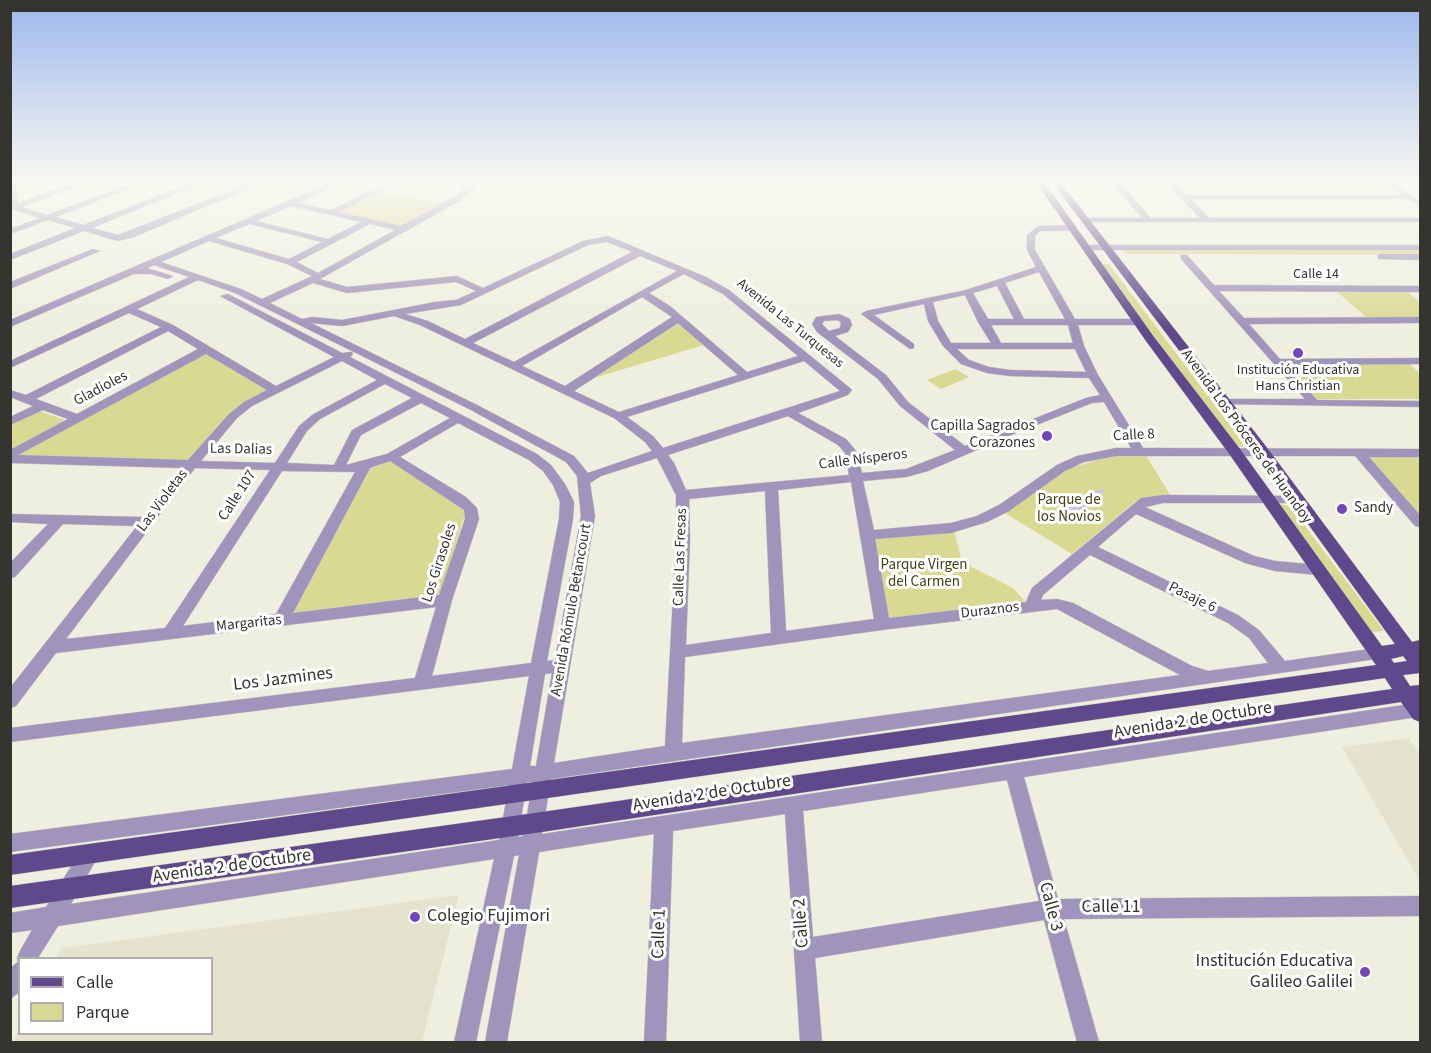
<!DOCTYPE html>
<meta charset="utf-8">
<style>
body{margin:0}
#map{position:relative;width:1431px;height:1053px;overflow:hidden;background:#efefdf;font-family:"Source Sans 3",sans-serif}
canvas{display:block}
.frame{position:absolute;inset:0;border:12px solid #35352f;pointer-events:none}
.legend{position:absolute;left:18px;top:957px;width:195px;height:78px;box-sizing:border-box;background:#fff;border:2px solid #aeaeac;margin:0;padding:8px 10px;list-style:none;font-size:18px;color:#35352f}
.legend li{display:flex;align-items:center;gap:12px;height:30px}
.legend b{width:30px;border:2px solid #aeaeac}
</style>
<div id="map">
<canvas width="1431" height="1053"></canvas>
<div class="frame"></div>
<ul class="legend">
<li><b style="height:8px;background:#5f488c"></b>Calle</li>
<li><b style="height:16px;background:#dad992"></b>Parque</li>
</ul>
</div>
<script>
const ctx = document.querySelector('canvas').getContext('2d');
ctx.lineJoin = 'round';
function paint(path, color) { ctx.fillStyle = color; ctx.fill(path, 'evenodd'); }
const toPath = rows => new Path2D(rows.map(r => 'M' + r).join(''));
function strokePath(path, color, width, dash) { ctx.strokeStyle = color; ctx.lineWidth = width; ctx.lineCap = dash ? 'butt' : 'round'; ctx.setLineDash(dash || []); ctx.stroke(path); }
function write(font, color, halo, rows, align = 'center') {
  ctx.font = font + ' "Source Sans 3",sans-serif'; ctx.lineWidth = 6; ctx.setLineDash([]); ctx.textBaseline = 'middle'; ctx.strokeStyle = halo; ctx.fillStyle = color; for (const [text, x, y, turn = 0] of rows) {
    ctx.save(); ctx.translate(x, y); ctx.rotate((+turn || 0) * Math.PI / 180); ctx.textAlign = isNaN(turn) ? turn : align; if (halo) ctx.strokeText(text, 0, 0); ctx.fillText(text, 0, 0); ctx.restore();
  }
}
const built = toPath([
 [1409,738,1420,754,1420,881,1342,747],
 [459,895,422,1042,13,1042,19,1029,20,1034,212,1034,212,958,56,958,62,948]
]);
const green = toPath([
 [382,191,444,204,401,228,337,213],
 [1122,250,1420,250,1420,255,1128,254],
 [1102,264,1109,264,1244,444,1242,447,1232,444],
 [1335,290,1406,291,1420,302,1420,317,1366,317],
 [679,323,704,345,594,378],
 [205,352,269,390,242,404,192,461,14,456],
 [1409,363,1420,374,1420,399,1314,399,1282,365],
 [955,369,969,377,941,389,927,380],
 [37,410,68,421,11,452,11,424],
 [1145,454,1171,496,1146,497,1135,502,1072,554,1005,513,1038,488,1071,468,1110,456],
 [1365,455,1420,456,1420,516],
 [390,461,461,508,465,514,440,595,291,613,368,470],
 [1280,504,1290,506,1384,631,1369,632,1277,506],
 [954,530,962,562,1013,588,1025,601,886,620,872,537]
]);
const water = toPath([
 [1106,488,1094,503,1082,509,1067,510,1081,496]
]);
const minor = toPath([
 [10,182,16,182,18,203,77,182,89,182,22,207,47,215,135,182,146,182,56,217,83,225,194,182,205,182,92,228,118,235,253,182,264,182,134,237,118,241,84,231,10,260,10,254,75,228,48,220,10,234,10,229,40,218,12,209,10,182],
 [332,182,343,182,298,203,331,210,389,182,399,182,339,212,401,226,455,196,465,188,445,182,469,184,480,182,461,200,320,279,347,287,457,276,483,288,583,241,608,236,706,277,729,290,850,388,852,390,848,395,798,413,846,439,857,452,862,473,906,469,955,450,900,406,878,379,817,332,812,324,816,317,839,314,850,319,852,325,848,332,835,336,886,375,908,402,965,446,1086,398,1100,395,1089,378,1010,376,987,373,961,364,943,346,928,321,924,304,874,315,914,344,914,348,910,349,861,314,866,311,966,290,1036,267,1027,250,1027,235,1038,226,1072,225,1076,228,1072,231,1040,231,1035,236,1035,250,1075,319,1138,319,1143,322,1138,325,1078,325,1084,346,1098,375,1143,448,1420,449,1420,457,1369,457,1420,515,1420,527,1415,526,1355,456,1116,456,1084,462,1065,471,1009,511,987,522,951,533,875,539,889,618,1026,602,1032,588,1141,498,1163,495,1297,496,1304,500,1302,503,1163,503,1145,507,1254,556,1275,561,1318,565,1323,566,1325,570,1323,574,1318,575,1275,571,1245,563,1136,514,1098,547,1238,615,1259,630,1285,661,1377,648,1383,650,1385,654,1383,658,551,779,542,834,1417,703,1420,704,1420,716,1417,717,1024,777,1058,899,1420,896,1420,916,1064,919,1099,1042,1077,1042,1044,920,815,958,822,1042,800,1042,785,814,673,831,666,1042,644,1042,654,834,539,852,507,1042,485,1042,519,855,514,856,476,1042,454,1042,494,859,58,926,38,958,20,958,20,992,10,999,10,968,18,962,17,958,20,951,32,930,10,933,10,913,46,907,83,847,90,844,97,847,100,853,71,904,499,840,509,785,10,852,10,834,512,769,529,676,10,742,10,728,415,678,436,607,56,653,16,706,10,708,10,688,137,526,63,524,15,577,10,578,10,563,48,524,10,522,10,514,144,517,182,468,10,463,10,450,68,419,43,410,10,425,10,417,33,406,10,397,10,390,26,395,161,327,129,313,10,368,10,361,189,277,154,265,147,268,173,276,168,279,151,274,134,274,10,327,10,320,332,182],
 [291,206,331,215,361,222,328,239,256,221,291,206],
 [249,224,322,242,289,259,216,238,249,224],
 [370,224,395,230,318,273,297,262,370,224],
 [209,241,287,264,312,276,262,299,241,289,161,262,209,241],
 [607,242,632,252,465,339,428,321,405,314,461,305,588,245,607,242],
 [640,256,677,271,514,362,473,343,640,256],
 [1039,272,1065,319,1024,319,1005,283,1039,272],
 [684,274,723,294,798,356,747,372,670,306,649,293,684,274],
 [198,280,235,293,469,409,566,462,577,476,581,516,555,660,547,661,573,519,574,502,565,484,551,465,537,454,350,357,353,354,352,352,342,353,228,294,220,296,334,357,276,386,173,325,137,309,198,280],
 [456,282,476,291,456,300,435,302,342,320,312,317,302,319,270,303,313,283,347,293,456,282],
 [997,286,1014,319,988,319,973,293,997,286],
 [965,295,978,322,991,343,951,343,938,321,933,302,965,295],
 [642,297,672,317,565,386,522,366,642,297],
 [394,316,420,325,614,418,645,442,652,451,588,473,574,456,477,405,311,323,342,326,394,316],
 [837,320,841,322,840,328,829,331,822,324,824,321,837,320],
 [678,323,738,375,619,412,574,391,678,323],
 [991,325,1068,325,1073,343,1001,343,991,325],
 [168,331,198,349,77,414,36,399,168,331],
 [957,349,1075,349,1086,372,1010,370,989,367,969,360,957,349],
 [206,354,267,390,244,402,229,414,188,460,18,455,206,354],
 [342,361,377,380,312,415,299,426,275,463,201,461,237,418,252,406,342,361],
 [804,361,840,391,663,448,653,436,627,417,804,361],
 [385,384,412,398,352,430,334,465,287,463,307,431,320,419,385,384],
 [1104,402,1131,448,1116,448,1077,456,1057,465,999,505,977,516,951,523,874,530,863,481,906,477,928,471,1009,436,1092,403,1104,402],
 [421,403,450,418,387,454,346,465,361,435,421,403],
 [788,416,838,445,845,453,849,475,686,490,674,463,668,455,788,416],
 [458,423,529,460,543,471,553,485,560,502,559,519,531,663,432,676,452,600,479,519,477,508,466,497,400,457,458,423],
 [657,458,676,495,676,540,665,746,554,763,595,516,590,483,601,476,657,458],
 [390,461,464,510,465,519,439,595,293,613,370,468,390,461],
 [195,468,270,470,165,628,66,639,195,468],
 [282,471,355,472,276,614,183,626,282,471],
 [851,482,874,619,786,631,778,490,851,482],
 [765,491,771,633,686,645,690,540,689,499,765,491],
 [1090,555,1228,623,1249,638,1268,663,1208,671,1192,666,1073,603,1057,599,1041,600,1043,595,1090,555],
 [1057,609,1180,675,682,743,685,657,882,630,1057,609],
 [552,673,536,766,530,766,545,674,552,673],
 [1007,780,1039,901,813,937,803,811,1007,780],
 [527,782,533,782,523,836,518,837,527,782],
 [1111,182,1119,182,1151,218,1200,218,1165,182,1173,182,1186,195,1401,195,1384,182,1393,182,1420,201,1420,206,1408,199,1191,199,1209,218,1420,218,1420,222,1082,222,1082,218,1142,218,1111,182],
 [1086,245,1420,245,1420,250,1083,250,1083,246,1086,245],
 [93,249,100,251,10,289,10,282,93,249],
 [1381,254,1420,254,1420,260,1378,259,1378,255,1381,254],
 [1181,255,1187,255,1214,285,1420,286,1420,292,1219,291,1244,318,1420,317,1420,323,1249,324,1280,359,1420,358,1420,364,1286,365,1317,400,1420,401,1420,407,1220,404,1218,402,1224,399,1305,399,1181,259,1181,255]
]);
const major = toPath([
 [1036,182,1044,182,1154,337,1240,449,1382,646,1395,644,1258,455,1052,182,1060,182,1268,449,1412,642,1420,640,1420,673,1403,675,1410,686,1420,685,1420,722,1413,719,1401,702,535,833,10,908,10,886,535,813,1392,689,1385,678,10,875,10,855,1376,665,1230,455,1146,341,1036,182],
 [1403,656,1407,661,1394,663,1391,659,1403,656]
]);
const markers = [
 [1298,353,6,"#7344bc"],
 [1047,436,6,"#7344bc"],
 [1342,509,6,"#7344bc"],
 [415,917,6,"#7344bc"],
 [1365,972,6,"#7344bc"]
];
const farStreetnames = [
 ["Calle 14",1316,275],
 ["Avenida Las Turquesas",790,324,39]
];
const farPoinames = [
 ["Institución Educativa",1298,371],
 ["Hans Christian",1298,387]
];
const streetNames = [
 ["Gladioles",101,389,-28],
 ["Calle 8",1134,436,-3],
 ["Avenida Los Próceres de Huandoy",1246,437,54],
 ["Las Dalias",241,450,1],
 ["Calle Nísperos",863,460,-7],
 ["Calle 107",238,496,-57],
 ["Las Violetas",163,501,-53],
 ["Calle Las Fresas",681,557,-88],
 ["Los Girasoles",440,563,-72],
 ["Pasaje 6",1192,598,26],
 ["Avenida Rómulo Betancourt",572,610,-80],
 ["Duraznos",990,611,-7],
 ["Margaritas",249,624,-6]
];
const poiNames = [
 ["Capilla Sagrados",1035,427],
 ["Corazones",1035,444],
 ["Sandy",1354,509,"left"]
];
const parkNames = [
 ["Parque de",1069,501],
 ["los Novios",1069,518],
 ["Parque Virgen",924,566],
 ["del Carmen",924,583]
];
const nearStreetnames = [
 ["Los Jazmines",283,680,-7],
 ["Avenida 2 de Octubre",1193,721,-9],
 ["Avenida 2 de Octubre",712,794,-9],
 ["Avenida 2 de Octubre",232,867,-8],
 ["Calle 3",1050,907,75],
 ["Calle 11",1111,908],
 ["Calle 2",802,923,-94],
 ["Calle 1",660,934,-88]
];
const nearPoinames = [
 ["Colegio Fujimori",427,917],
 ["Institución Educativa",1353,962,"right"],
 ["Galileo Galilei",1353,983,"right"]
];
paint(built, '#e4e4ce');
paint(green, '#dad992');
paint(water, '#cebef5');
strokePath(minor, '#cacabc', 1);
strokePath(major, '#cacabc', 1);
paint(minor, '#9f94bb');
paint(major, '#5f488c');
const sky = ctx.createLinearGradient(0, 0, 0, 330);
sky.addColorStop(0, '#9db8ed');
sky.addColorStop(0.55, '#f8f8f1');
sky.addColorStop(1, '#f8f8f100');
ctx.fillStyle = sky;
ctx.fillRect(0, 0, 1431, 330);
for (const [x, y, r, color] of markers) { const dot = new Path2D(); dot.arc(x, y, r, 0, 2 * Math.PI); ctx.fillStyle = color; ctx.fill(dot); strokePath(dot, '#fff', 2); }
write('14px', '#35352f', '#fff', farStreetnames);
write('14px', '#35352f', '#fff', farPoinames);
write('15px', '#35352f', '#fff', streetNames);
write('15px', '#35352f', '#fff', poiNames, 'right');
write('15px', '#434215', '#fff', parkNames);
write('18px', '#35352f', '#fff', nearStreetnames);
write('18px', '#35352f', '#fff', nearPoinames, 'left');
</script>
